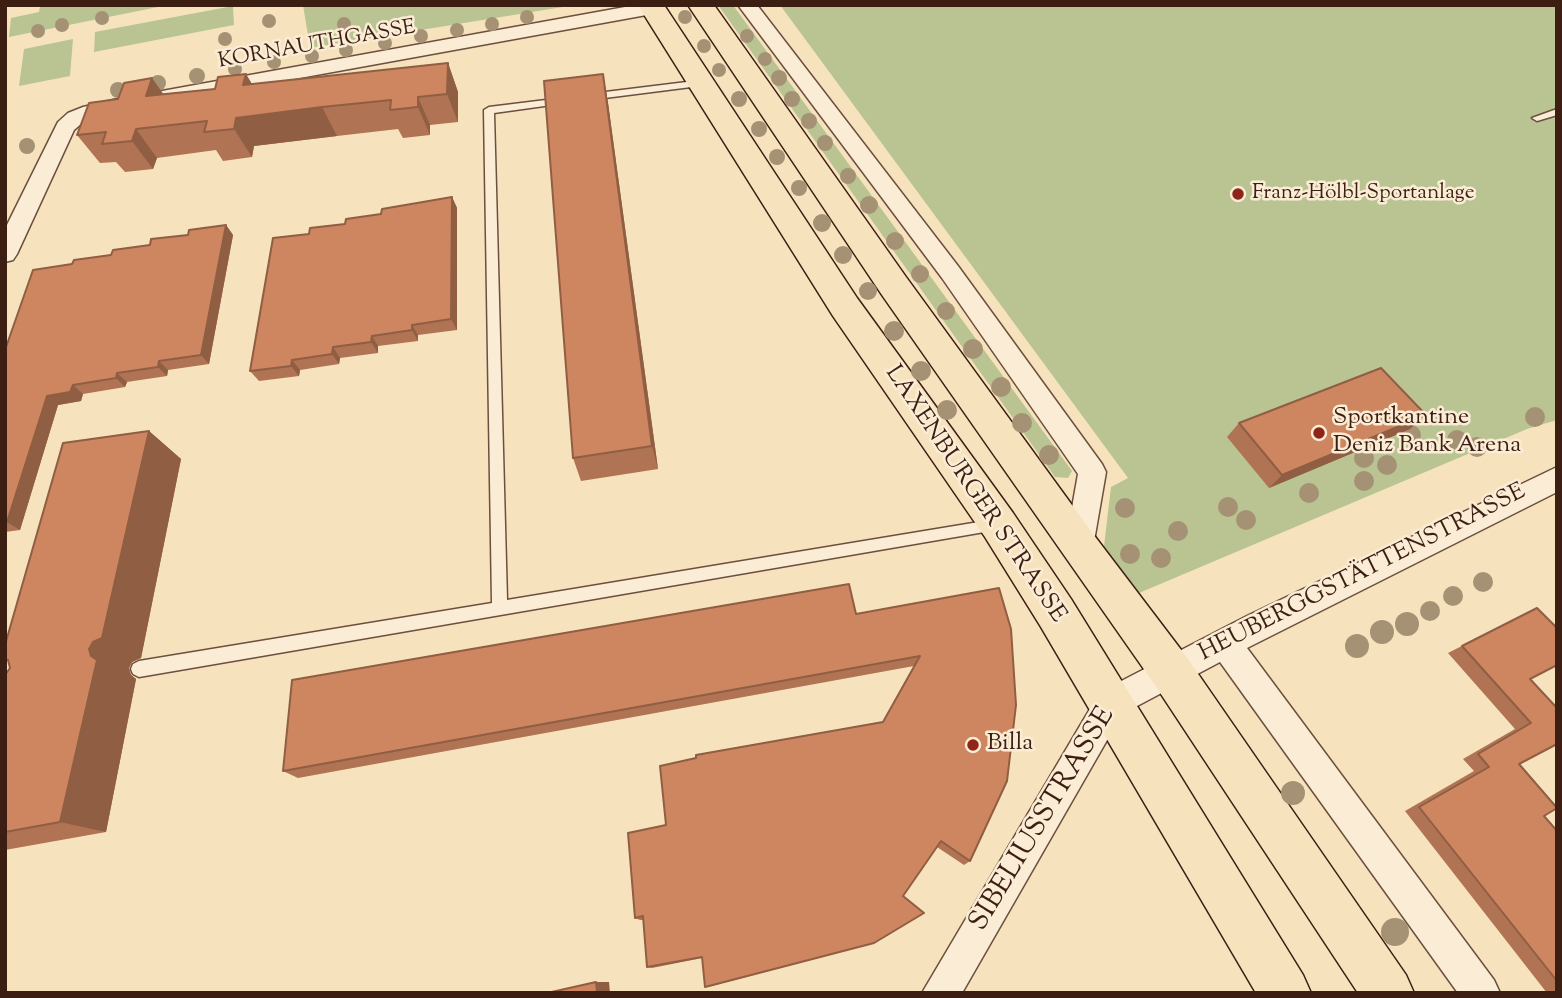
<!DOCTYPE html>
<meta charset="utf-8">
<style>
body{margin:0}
#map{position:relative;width:1562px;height:998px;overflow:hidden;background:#f7e2be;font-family:"Sorts Mill Goudy",serif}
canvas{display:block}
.frame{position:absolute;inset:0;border:7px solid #3d1e13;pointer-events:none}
</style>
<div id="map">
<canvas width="1562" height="998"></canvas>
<div class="frame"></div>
</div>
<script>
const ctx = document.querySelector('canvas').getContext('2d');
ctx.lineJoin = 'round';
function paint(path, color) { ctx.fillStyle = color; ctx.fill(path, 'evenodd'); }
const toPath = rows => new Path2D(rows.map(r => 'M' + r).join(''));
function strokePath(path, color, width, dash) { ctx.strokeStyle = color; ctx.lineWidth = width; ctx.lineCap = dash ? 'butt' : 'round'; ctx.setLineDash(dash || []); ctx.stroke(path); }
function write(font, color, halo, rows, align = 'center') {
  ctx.font = font + ' "Sorts Mill Goudy",serif'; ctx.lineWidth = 5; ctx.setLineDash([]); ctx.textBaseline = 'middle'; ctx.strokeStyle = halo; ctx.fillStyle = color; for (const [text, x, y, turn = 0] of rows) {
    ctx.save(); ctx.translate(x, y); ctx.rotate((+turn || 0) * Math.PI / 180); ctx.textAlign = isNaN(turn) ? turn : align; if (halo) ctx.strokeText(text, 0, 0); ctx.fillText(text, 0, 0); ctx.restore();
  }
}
const green = toPath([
 [168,5,9,37,11,18,39,12,40,6],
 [303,5,575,5,310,48],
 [718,5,733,5,1072,471,1068,478,1055,477],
 [780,5,1557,5,1557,420,1527,429,1139,593,1104,546,1111,487,1128,478],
 [233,6,234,25,94,52,95,32],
 [73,39,70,76,19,86,24,49]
]);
const lane = toPath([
 [703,80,708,83,707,85,589,100,584,97,589,94,703,80],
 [562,98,567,101,566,103,494,113,507,600,997,519,1002,521,1004,525,1002,529,139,677,133,674,131,669,133,664,139,661,492,603,484,110,489,107,562,98],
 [1557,109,1557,115,1537,121,1532,118,1557,109]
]);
const street = toPath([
 [636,5,659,5,661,8,652,14,162,103,155,101,152,97,155,93,162,91,636,5],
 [738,5,757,5,958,266,1102,464,1106,472,1093,547,1089,556,1079,560,1069,556,1065,547,1078,474,942,278,738,5],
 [122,98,129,99,132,104,129,109,97,117,82,123,74,130,17,254,13,260,5,262,5,229,58,122,68,113,83,107,122,98],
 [1557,467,1557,492,1247,648,1494,980,1500,993,1458,993,1220,662,1122,714,962,993,922,993,1100,692,1247,616,1557,467]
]);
const primary = toPath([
 [638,5,664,5,857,298,1013,513,1071,599,1303,975,1311,993,1256,993,1041,627,985,537,833,316,638,5],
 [688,5,714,5,906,277,1093,534,1185,655,1406,975,1414,993,1358,993,1155,685,882,295,688,5]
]);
const trees = [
 [527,17,7],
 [685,17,7],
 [102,18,7],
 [269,21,7],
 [344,24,7],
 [492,24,7],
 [62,25,7],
 [457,30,7],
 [38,31,7],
 [421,36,7],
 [747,36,7],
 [225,39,7],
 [385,43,7],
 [704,46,7],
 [346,50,7],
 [312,56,7],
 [765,59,7],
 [274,62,7],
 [235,69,7],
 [719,70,7],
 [197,76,8],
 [779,78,8],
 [158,83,8],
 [118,90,8],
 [739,99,8],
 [792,99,8],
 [809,121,8],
 [759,129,8],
 [825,143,8],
 [27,146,8],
 [777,157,8],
 [848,176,8],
 [799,188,8],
 [869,205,9],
 [822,223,9],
 [895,241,9],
 [843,255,9],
 [920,274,9],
 [868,291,9],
 [946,311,9],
 [894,331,10],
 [973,349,10],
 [921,371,10],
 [1001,387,10],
 [947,410,10],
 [1535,417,10],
 [1022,423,10],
 [1411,435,10],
 [1457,440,10],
 [1477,447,10],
 [1049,455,10],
 [1364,458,10],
 [1387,465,10],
 [1364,481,10],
 [1309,493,10],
 [1228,507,10],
 [1125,508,10],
 [1246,520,10],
 [1178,531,10],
 [1130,554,10],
 [1161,558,10],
 [1483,582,10],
 [1453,596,10],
 [1430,611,10],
 [1407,624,12],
 [1382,632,12],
 [1357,646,12],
 [1293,793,12],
 [1395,932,14]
];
const wall = toPath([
 [448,63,458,92,458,122,430,125,430,135,403,138,398,129,337,136,254,146,252,157,223,161,216,150,157,158,153,169,125,172,116,162,100,163,77,135,118,99],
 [603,74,608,103,658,469,581,481,573,458],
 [452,197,457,208,457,330,418,335,418,341,378,346,378,353,340,358,339,364,300,370,299,376,259,381,250,371,309,234],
 [226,225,233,235,209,364,168,370,167,376,127,382,125,387,83,394,81,401,58,405,20,530,5,532,5,350,72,264],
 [1239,423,1410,429,1269,488,1227,437],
 [149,431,181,459,141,658,132,662,129,668,131,675,136,679,106,832,5,850,5,675,10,668,8,660],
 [999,588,970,861,964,865,937,847,903,896,874,943,708,987,702,958,652,968,647,967,643,920,640,920,635,918,666,825,883,722,914,666,298,778,283,771,856,614],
 [1537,608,1530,679,1557,708,1519,764,1544,816,1557,831,1557,993,1547,993,1405,811,1474,771,1463,759,1515,729,1448,653]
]);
const shadedWall = toPath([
 [448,63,458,92,458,122,447,94],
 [246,74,263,102,243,85],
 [603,74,608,103,658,469,652,446],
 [152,78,172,106,146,96],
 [418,97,430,125,430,135,418,107],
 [322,107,337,136,254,146,252,157,234,129,236,118],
 [136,129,157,158,153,169,132,141],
 [452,197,457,208,457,330,451,319],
 [226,225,233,235,209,364,201,355],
 [412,325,418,335,418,341,412,330],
 [372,336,378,346,378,353,371,342],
 [333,347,340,358,339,364,332,354],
 [292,360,300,370,299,376,291,366],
 [159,361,168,370,167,376,158,367],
 [117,373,127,382,125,387,116,378],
 [73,385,83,394,81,401,58,405,20,530,7,522,47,396],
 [1426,415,1410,429,1269,488,1282,475],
 [149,431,181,459,141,658,132,662,129,668,131,675,136,679,106,832,60,822,91,656,89,649],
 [596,982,609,982,610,993,597,993]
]);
const building = toPath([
 [448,63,447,94,418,97,418,107,390,110,391,100,322,107,236,118,234,129,204,132,207,121,136,129,132,141,102,144,106,132,77,135,89,103,118,99,124,83,152,78,146,96,215,89,218,77,246,74,243,85,448,63],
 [603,74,652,446,573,458,544,81,603,74],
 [452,197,451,319,412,325,412,330,372,336,371,342,333,347,332,354,292,360,291,366,250,371,273,238,309,234,310,228,345,224,346,219,381,214,382,209,452,197],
 [226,225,201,355,159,361,158,367,117,373,116,378,73,385,70,392,47,396,7,522,5,523,5,350,33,270,72,264,74,260,111,255,113,250,150,245,151,239,188,235,189,230,226,225],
 [1381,368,1426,415,1282,475,1239,423,1381,368],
 [149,431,102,638,93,642,89,649,91,656,97,660,60,822,5,832,5,675,10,668,8,660,5,659,5,645,63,443,149,431],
 [849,584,856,614,999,588,1011,629,1016,705,1007,781,970,861,941,841,903,896,924,913,874,943,705,987,702,957,647,967,643,916,635,918,628,833,666,825,660,766,696,758,696,755,883,722,920,656,283,771,292,680,849,584],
 [1537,608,1557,628,1557,665,1530,679,1557,708,1557,744,1519,764,1557,808,1544,816,1557,831,1557,981,1419,807,1489,767,1478,754,1531,723,1462,646,1537,608],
 [596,982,597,993,547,993,596,982]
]);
const markers = [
 [1238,194,7,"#8f2418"],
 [1319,433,7,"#8f2418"],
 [973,745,7,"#8f2418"]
];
const farStreetnames = [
 ["KORNAUTHGASSE",317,46,-10]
];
const farPoinames = [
 ["Franz-Hölbl-Sportanlage",1252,194]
];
const poiNames = [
 ["Sportkantine",1333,419],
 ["Deniz Bank Arena",1333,447],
 ["Billa",987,745]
];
const streetNames = [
 ["LAXENBURGER STRASSE",974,495,56],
 ["HEUBERGGSTÄTTENSTRASSE",1363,574,-27]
];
const nearStreetnames = [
 ["SIBELIUSSTRASSE",1044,820,-59]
];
paint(green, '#bac493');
strokePath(lane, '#6c4f3e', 3);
strokePath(street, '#6c4f3e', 3);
strokePath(primary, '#3d1e13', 3);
paint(lane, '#faecd5');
paint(street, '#faecd5');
paint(primary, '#f7e2be');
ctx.fillStyle = '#a59275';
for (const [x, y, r] of trees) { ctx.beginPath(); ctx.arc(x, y, r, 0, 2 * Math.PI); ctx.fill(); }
paint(wall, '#b07353');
paint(shadedWall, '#905e43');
paint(building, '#cd8660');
strokePath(building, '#905e43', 2);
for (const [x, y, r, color] of markers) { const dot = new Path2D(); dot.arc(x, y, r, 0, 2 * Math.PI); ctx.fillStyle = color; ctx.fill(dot); strokePath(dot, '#faecd5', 2.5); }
write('21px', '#3d1e13', '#faecd5', farStreetnames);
write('21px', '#3d1e13', '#faecd5', farPoinames, 'left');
write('24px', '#3d1e13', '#faecd5', poiNames, 'left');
write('24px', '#3d1e13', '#faecd5', streetNames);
write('28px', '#3d1e13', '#faecd5', nearStreetnames);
</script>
